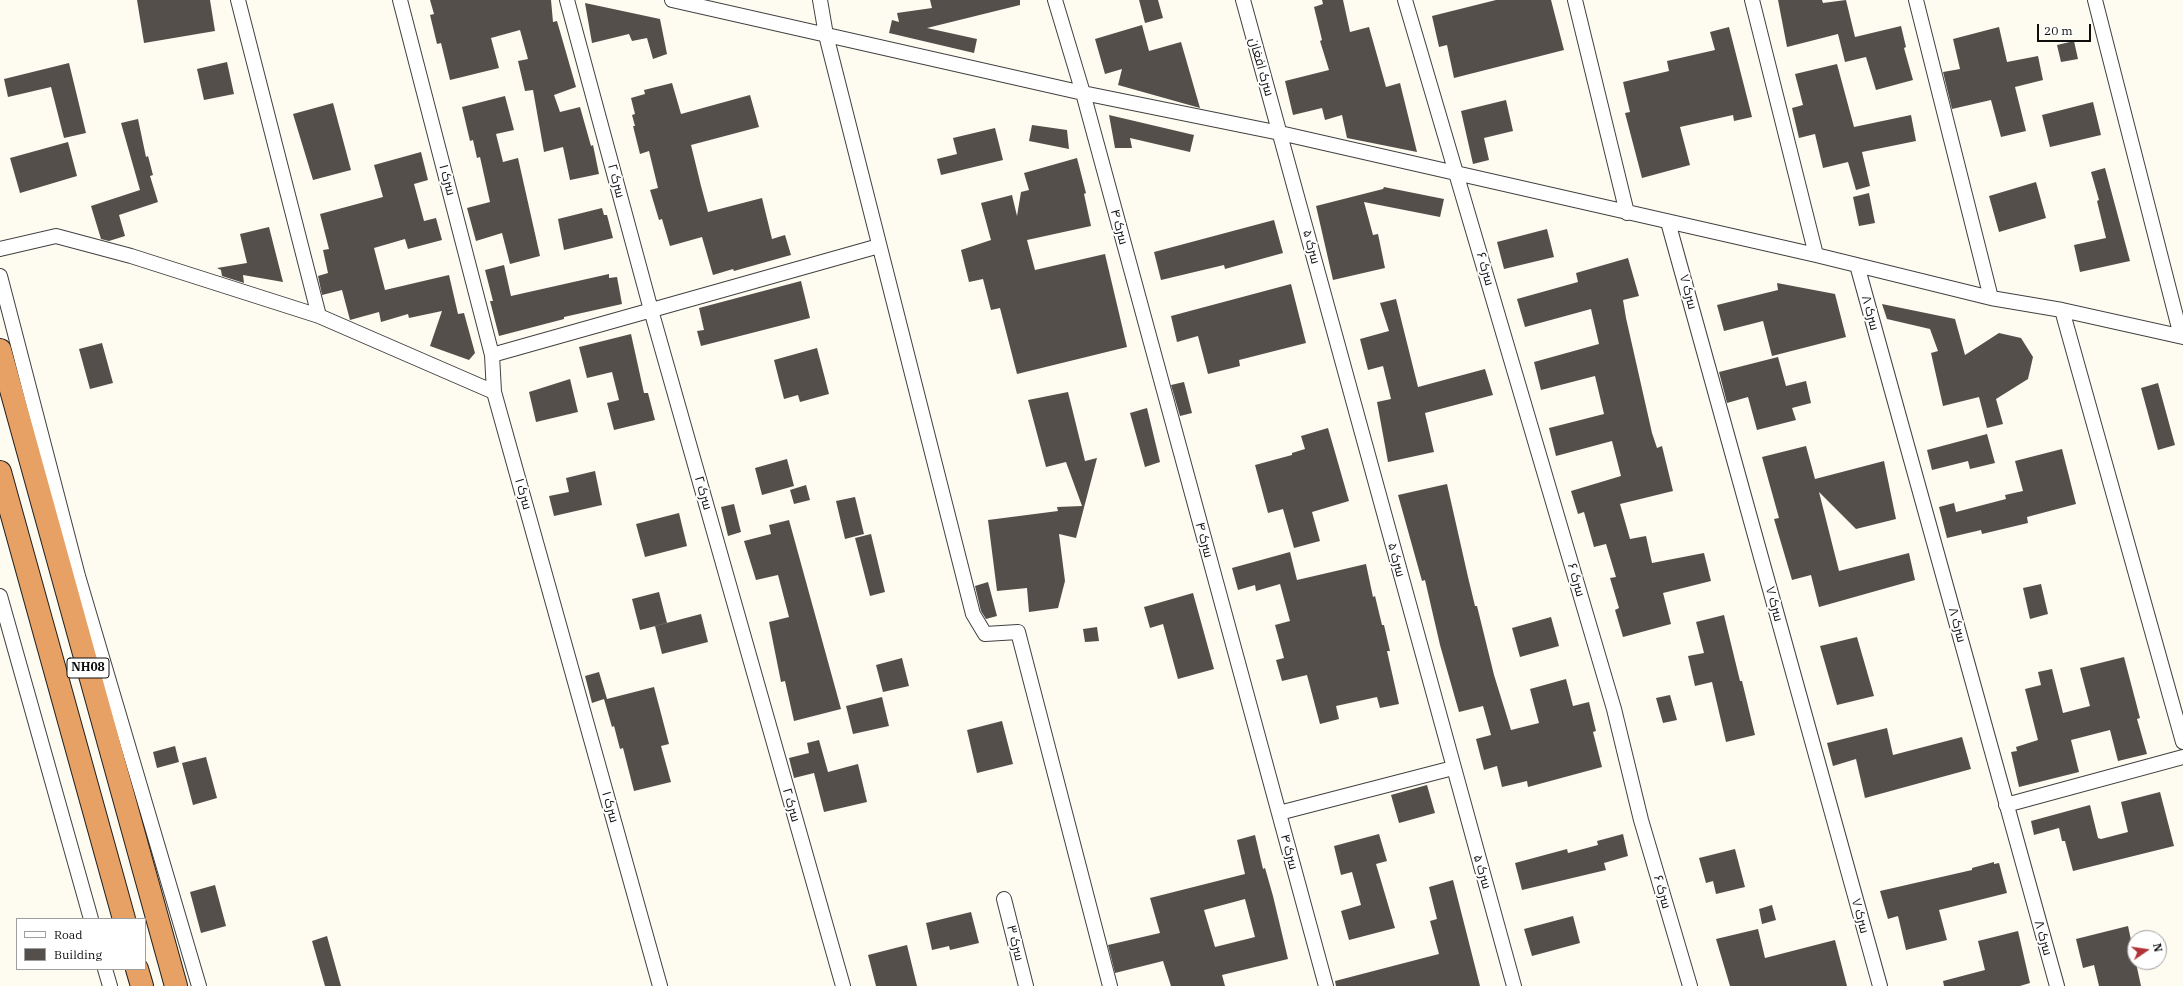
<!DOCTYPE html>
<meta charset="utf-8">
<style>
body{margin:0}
#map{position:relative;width:2183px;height:986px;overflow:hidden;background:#fefbf0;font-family:"IBM Plex Serif",serif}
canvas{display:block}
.legend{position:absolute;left:16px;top:918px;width:130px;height:52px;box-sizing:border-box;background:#fff;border:1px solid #9f9f9f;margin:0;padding:5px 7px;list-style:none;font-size:12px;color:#0e0e0e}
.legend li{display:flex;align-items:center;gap:8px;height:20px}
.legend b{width:20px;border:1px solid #9f9f9f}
.north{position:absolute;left:2127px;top:930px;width:40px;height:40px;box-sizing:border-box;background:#fff;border:1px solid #9f9f9f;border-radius:50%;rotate:77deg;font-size:11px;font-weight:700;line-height:16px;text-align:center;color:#0e0e0e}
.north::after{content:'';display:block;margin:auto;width:14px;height:18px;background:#b13337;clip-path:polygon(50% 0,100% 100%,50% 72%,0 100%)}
.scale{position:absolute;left:2037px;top:24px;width:54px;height:18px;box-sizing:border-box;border:2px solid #0e0e0e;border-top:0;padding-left:5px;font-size:12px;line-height:14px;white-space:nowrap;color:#0e0e0e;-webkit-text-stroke:3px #fff;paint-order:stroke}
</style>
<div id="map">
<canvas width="2183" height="986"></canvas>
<ul class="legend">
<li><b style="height:5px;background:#fff"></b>Road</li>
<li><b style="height:11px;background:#554f4b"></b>Building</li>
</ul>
<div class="north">N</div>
<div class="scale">20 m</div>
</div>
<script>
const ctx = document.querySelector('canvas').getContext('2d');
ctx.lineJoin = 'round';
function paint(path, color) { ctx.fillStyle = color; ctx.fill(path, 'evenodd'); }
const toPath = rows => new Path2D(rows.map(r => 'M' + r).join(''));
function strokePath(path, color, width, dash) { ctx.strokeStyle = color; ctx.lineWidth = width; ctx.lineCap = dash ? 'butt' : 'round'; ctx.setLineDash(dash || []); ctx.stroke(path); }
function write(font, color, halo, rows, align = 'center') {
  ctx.font = font + ' "IBM Plex Serif",Cairo,serif'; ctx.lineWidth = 4; ctx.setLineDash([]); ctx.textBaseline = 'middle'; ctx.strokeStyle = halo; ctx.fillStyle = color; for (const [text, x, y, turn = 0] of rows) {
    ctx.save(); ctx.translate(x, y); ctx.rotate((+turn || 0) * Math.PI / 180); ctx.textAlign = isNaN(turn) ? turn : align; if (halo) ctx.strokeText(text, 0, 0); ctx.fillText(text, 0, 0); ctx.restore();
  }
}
const building = toPath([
 [137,0,210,0,215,31,144,43],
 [430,0,551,0,553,22,557,21,576,87,554,95,560,112,580,107,591,146,593,145,599,174,570,180,563,147,544,152,533,90,525,91,518,61,528,59,520,30,491,38,499,68,450,80,441,43,437,44,430,15,434,14],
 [930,0,1020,0,1020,5,927,28,977,39,974,53,889,33,892,20,899,22,897,13,932,8],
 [1139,0,1158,0,1163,18,1145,23],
 [1322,0,1343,0,1350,32,1369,27,1386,87,1400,83,1417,152,1347,138,1342,115,1325,120,1322,108,1293,115,1285,81,1329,70,1320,41,1322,40,1314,7,1323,4],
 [1496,0,1551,0,1564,50,1454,78,1447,45,1439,47,1432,16],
 [1778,0,1822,0,1823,3,1846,0,1855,37,1901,26,1906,47,1904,48,1913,80,1876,90,1866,57,1845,62,1838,34,1787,47],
 [585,3,660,19,667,54,653,59,647,38,632,41,629,34,592,43],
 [1142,25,1149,51,1181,42,1200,108,1118,85,1122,69,1105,74,1095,39],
 [1729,27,1752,117,1734,121,1733,115,1680,127,1690,165,1642,178,1625,113,1630,112,1623,82,1669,71,1667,61,1715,50,1710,32],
 [1999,27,2007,62,2038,56,2043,80,2015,87,2026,131,2001,137,1991,100,1952,109,1943,72,1960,69,1953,39],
 [2074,41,2078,59,2061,62,2057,45],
 [227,62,234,94,204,100,197,69],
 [69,63,86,133,64,138,51,87,8,97,4,79],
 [1837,64,1854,127,1911,115,1916,141,1862,152,1870,186,1856,190,1848,162,1823,168,1815,134,1799,138,1792,108,1803,105,1795,74],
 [672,83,681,114,750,95,759,127,691,145,701,186,708,212,762,198,772,239,785,235,791,255,734,271,733,269,713,275,702,237,670,246,662,219,659,220,650,190,658,188,649,151,640,154,633,126,635,126,632,115,635,114,631,98,645,94,644,90],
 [505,96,514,130,496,134,503,162,518,158,540,256,510,264,502,233,476,241,467,208,490,202,480,157,477,158,473,140,470,141,462,107],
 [1506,100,1513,131,1484,138,1489,160,1473,164,1461,111],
 [2093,102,2101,135,2050,147,2042,115],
 [333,103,351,170,313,180,293,114],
 [1109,115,1194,135,1190,152,1130,138,1132,148,1115,148],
 [138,119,146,157,148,156,153,175,150,176,158,202,119,215,125,236,109,241,101,239,91,206,140,190,121,123],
 [1032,125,1067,130,1069,149,1029,141],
 [995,128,1003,160,941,175,937,159,957,154,953,138],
 [68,142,77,176,20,193,10,158],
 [421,152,428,180,414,184,424,221,436,218,442,240,408,249,405,239,374,248,385,290,449,275,458,314,464,313,475,353,469,360,430,346,442,311,409,318,408,314,381,322,379,312,350,320,342,290,322,295,318,276,328,273,323,250,329,249,320,214,383,197,374,165],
 [1077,158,1086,193,1084,194,1091,226,1027,240,1035,270,1105,254,1127,347,1017,374,1000,308,991,310,983,279,969,282,961,250,991,240,981,203,1012,195,1017,216,1021,192,1029,190,1024,173],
 [2105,168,2130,261,2080,272,2074,245,2106,238,2097,201,2099,200,2091,172],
 [2036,182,2046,218,1999,232,1989,196],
 [1384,187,1444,199,1440,217,1364,202,1373,235,1378,234,1385,268,1333,280,1316,206,1383,189],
 [1869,193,1875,223,1859,226,1853,197],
 [602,208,604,215,607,215,613,238,564,250,558,219],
 [1274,220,1283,253,1225,269,1224,265,1161,280,1154,252],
 [269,227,283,282,243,275,244,283,222,276,221,270,217,268,247,263,240,234],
 [1547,229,1554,257,1504,269,1497,242],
 [1628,258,1639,296,1623,300,1626,318,1652,433,1657,448,1662,446,1673,491,1620,504,1630,539,1646,536,1652,563,1704,553,1711,581,1663,593,1671,624,1623,637,1615,610,1619,608,1610,578,1616,577,1606,544,1594,547,1584,512,1578,514,1571,491,1621,476,1612,441,1556,456,1549,428,1604,414,1595,376,1541,390,1534,362,1599,344,1591,309,1525,327,1517,299,1578,282,1576,273],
 [504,265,511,296,609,274,609,278,617,277,622,304,564,317,564,319,499,336,490,301,493,301,485,270],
 [801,281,810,318,701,346,697,331,704,330,699,308],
 [1777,283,1835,294,1846,337,1772,356,1763,321,1724,331,1717,305,1778,290],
 [1291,284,1306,343,1239,360,1240,366,1208,374,1198,336,1177,342,1171,316],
 [1396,299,1418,387,1485,369,1493,395,1425,413,1434,452,1388,462,1377,402,1391,399,1383,366,1368,370,1360,339,1389,331,1380,303],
 [1882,304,1955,319,1965,355,1999,333,2021,338,2033,357,2028,379,1996,399,2003,424,1987,428,1979,397,1943,406,1931,353,1938,351,1930,329,1887,319],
 [631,334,644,393,648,393,655,420,614,430,607,403,619,400,612,372,587,378,579,347],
 [102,343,113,383,90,389,79,349],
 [817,348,829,394,800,402,798,395,784,399,774,360],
 [1778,357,1786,386,1806,381,1811,403,1792,408,1796,420,1757,430,1748,397,1727,403,1719,372],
 [570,379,578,412,536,422,529,392],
 [1184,382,1192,413,1180,416,1171,385],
 [2158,383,2175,445,2158,450,2141,388],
 [1068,392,1085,461,1097,458,1076,538,1059,534,1065,581,1058,608,1029,612,1027,588,997,591,988,520,1058,511,1057,507,1082,506,1066,462,1046,467,1028,400],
 [1147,408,1160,462,1145,467,1130,413],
 [1328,428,1349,501,1312,512,1320,541,1294,548,1283,509,1268,513,1255,465,1292,455,1292,453,1305,449,1301,436],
 [1987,434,1995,463,1970,469,1968,461,1932,470,1927,450],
 [1806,446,1815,479,1884,461,1896,519,1856,529,1819,492,1839,571,1909,553,1915,580,1819,607,1811,575,1792,580,1774,519,1779,518,1762,457],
 [2062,449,2076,504,2027,517,2028,523,1982,534,1981,530,1947,538,1939,507,1954,503,1956,512,2006,499,2005,495,2023,491,2015,461],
 [787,459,794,486,762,495,755,468],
 [595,471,602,505,554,516,549,496,569,492,566,478],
 [1447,484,1468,577,1475,606,1477,606,1494,675,1511,730,1539,723,1530,689,1566,679,1573,706,1589,702,1596,731,1593,732,1602,767,1528,787,1527,781,1502,787,1497,766,1484,770,1476,739,1491,735,1483,706,1459,712,1440,645,1425,580,1422,581,1398,495],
 [806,485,810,500,794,504,790,490],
 [855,497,864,534,845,539,836,501],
 [734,504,741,532,728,536,721,507],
 [679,513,687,546,645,557,636,524],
 [789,520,841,709,794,721,785,681,781,682,769,622,789,617,778,575,756,580,744,541,771,534,769,525],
 [871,534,885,592,870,596,855,538],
 [1290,552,1297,580,1366,564,1373,597,1375,596,1382,625,1384,625,1390,651,1387,651,1399,704,1380,708,1377,697,1336,706,1339,719,1320,724,1307,675,1282,681,1276,660,1284,658,1275,625,1290,621,1280,584,1256,591,1255,585,1238,590,1232,568],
 [988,582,997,616,986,619,981,611,975,586],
 [2041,584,2048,614,2030,619,2023,588],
 [659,592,667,623,640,630,632,599],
 [1193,593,1214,669,1178,679,1163,624,1150,628,1144,607],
 [701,614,708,642,662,654,655,626],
 [1724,615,1740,681,1742,681,1755,735,1726,742,1712,682,1695,686,1688,656,1704,653,1696,622],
 [1551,617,1559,646,1520,657,1512,628],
 [1097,627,1099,641,1085,642,1083,629],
 [1857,637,1874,696,1837,705,1820,646],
 [2124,657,2140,718,2137,719,2147,754,2118,761,2110,730,2071,740,2079,772,2019,787,2011,752,2017,751,2016,747,2038,740,2025,689,2041,685,2038,672,2052,669,2063,713,2090,706,2080,668],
 [902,658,909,686,883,692,876,665],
 [599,672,607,699,654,687,669,744,661,746,671,782,634,791,623,748,620,749,614,726,612,727,604,699,592,703,585,676],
 [1670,695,1677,720,1663,723,1656,698],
 [882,697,889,726,853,734,846,706],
 [1002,721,1013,764,977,773,967,730],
 [1887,728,1893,755,1962,737,1971,769,1865,798,1856,759,1833,766,1827,743],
 [819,740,828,772,858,764,867,802,824,812,814,773,794,778,789,758,809,753,807,743],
 [175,746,179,762,157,768,153,752],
 [206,757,217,798,193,805,182,763],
 [1427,785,1435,813,1399,823,1391,795],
 [2160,792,2174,846,2073,871,2065,841,2062,841,2059,828,2034,835,2031,821,2090,805,2098,838,2101,839,2128,832,2121,802],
 [1379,834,1387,861,1376,864,1395,928,1349,940,1341,911,1361,905,1352,872,1341,875,1334,846],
 [1623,834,1628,856,1604,863,1606,870,1522,890,1515,863,1567,849,1568,853,1598,845,1597,841],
 [1255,835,1263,869,1265,868,1273,896,1288,959,1222,975,1225,986,1171,986,1163,961,1115,973,1108,945,1160,933,1150,898,1245,874,1237,840],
 [1245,899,1255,937,1215,947,1204,910],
 [1735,849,1745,887,1716,894,1713,881,1706,883,1699,858],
 [1994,862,1994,864,1999,863,2007,893,1939,910,1947,940,1906,950,1898,916,1888,919,1880,891,1972,870,1972,868],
 [1453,880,1480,986,1336,986,1335,981,1439,954,1430,921,1437,919,1429,887],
 [215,885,226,926,201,933,190,892],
 [1772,905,1776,920,1762,924,1759,909],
 [971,912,979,943,950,950,949,946,932,950,926,923],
 [1573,916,1580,943,1532,956,1524,929],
 [2128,926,2141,986,2099,986,2094,965,2083,968,2076,939],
 [1758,929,1765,958,1835,940,1847,986,1730,986,1716,939],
 [2018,931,2030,983,2020,986,1944,986,1943,981,1985,970,1978,941],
 [327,936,341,986,325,986,312,941],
 [907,945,917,986,876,986,868,955]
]);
const street = toPath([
 [238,0,319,316],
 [400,0,492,355,494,392,660,986],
 [567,0,651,310,843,986],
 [672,0,1083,93,1280,133,1816,255,1991,298,2062,310,2183,337],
 [820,0,826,35,973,614,985,634,1018,632,1110,986],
 [1055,0,1083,93,1326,986],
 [1243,0,1514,986],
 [1405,0,1614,709,1641,820,1690,986],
 [1575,0,1627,213],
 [1752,0,1816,255],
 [1916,0,1991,298],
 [2095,0,2181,336],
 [1668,222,1880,986],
 [0,249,56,236,131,256,319,316,494,392],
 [1857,265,2057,986],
 [0,276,78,576,199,986],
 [2062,310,2183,742],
 [492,355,879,246],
 [0,596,91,919],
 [2006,805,2183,757],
 [1279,813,1453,768],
 [1004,899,1026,986],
 [105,969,110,986]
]);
const highway = toPath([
 [0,350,176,986],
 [0,472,124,919],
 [137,969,142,986]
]);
const shields = [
 [88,668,42]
];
const shieldNames = [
 ["NH08",88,668]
];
const streetNames = [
 ["سرک افغان",1261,67,74],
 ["سرک ۱",447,180,75],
 ["سرک ۲",616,181,75],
 ["سرک ۴",1119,227,75],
 ["سرک ۵",1311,247,75],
 ["سرک ۶",1485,269,74],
 ["سرک ۷",1688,292,75],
 ["سرک ۸",1870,313,75],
 ["سرک ۲",703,493,74],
 ["سرک ۱",523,494,74],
 ["سرک ۴",1204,540,75],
 ["سرک ۵",1396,560,75],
 ["سرک ۶",1576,580,74],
 ["سرک ۷",1774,604,75],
 ["سرک ۸",1957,625,75],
 ["سرک ۲",791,805,74],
 ["سرک ۱",610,807,74],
 ["سرک ۴",1289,852,75],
 ["سرک ۵",1482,872,74],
 ["سرک ۶",1662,892,74],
 ["سرک ۷",1860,916,75],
 ["سرک ۸",2043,938,74],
 ["سرک ۳",1015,943,76]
];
paint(building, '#554f4b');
strokePath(street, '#414141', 16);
strokePath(highway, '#1f1f1f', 24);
strokePath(street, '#fff', 14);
strokePath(highway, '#e7a165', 22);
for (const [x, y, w] of shields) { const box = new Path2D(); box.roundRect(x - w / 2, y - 10, w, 20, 3); ctx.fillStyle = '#fff'; ctx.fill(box); strokePath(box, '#0e0e0e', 1); }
write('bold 12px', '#0e0e0e', null, shieldNames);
write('13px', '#0e0e0e', '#fff', streetNames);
</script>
